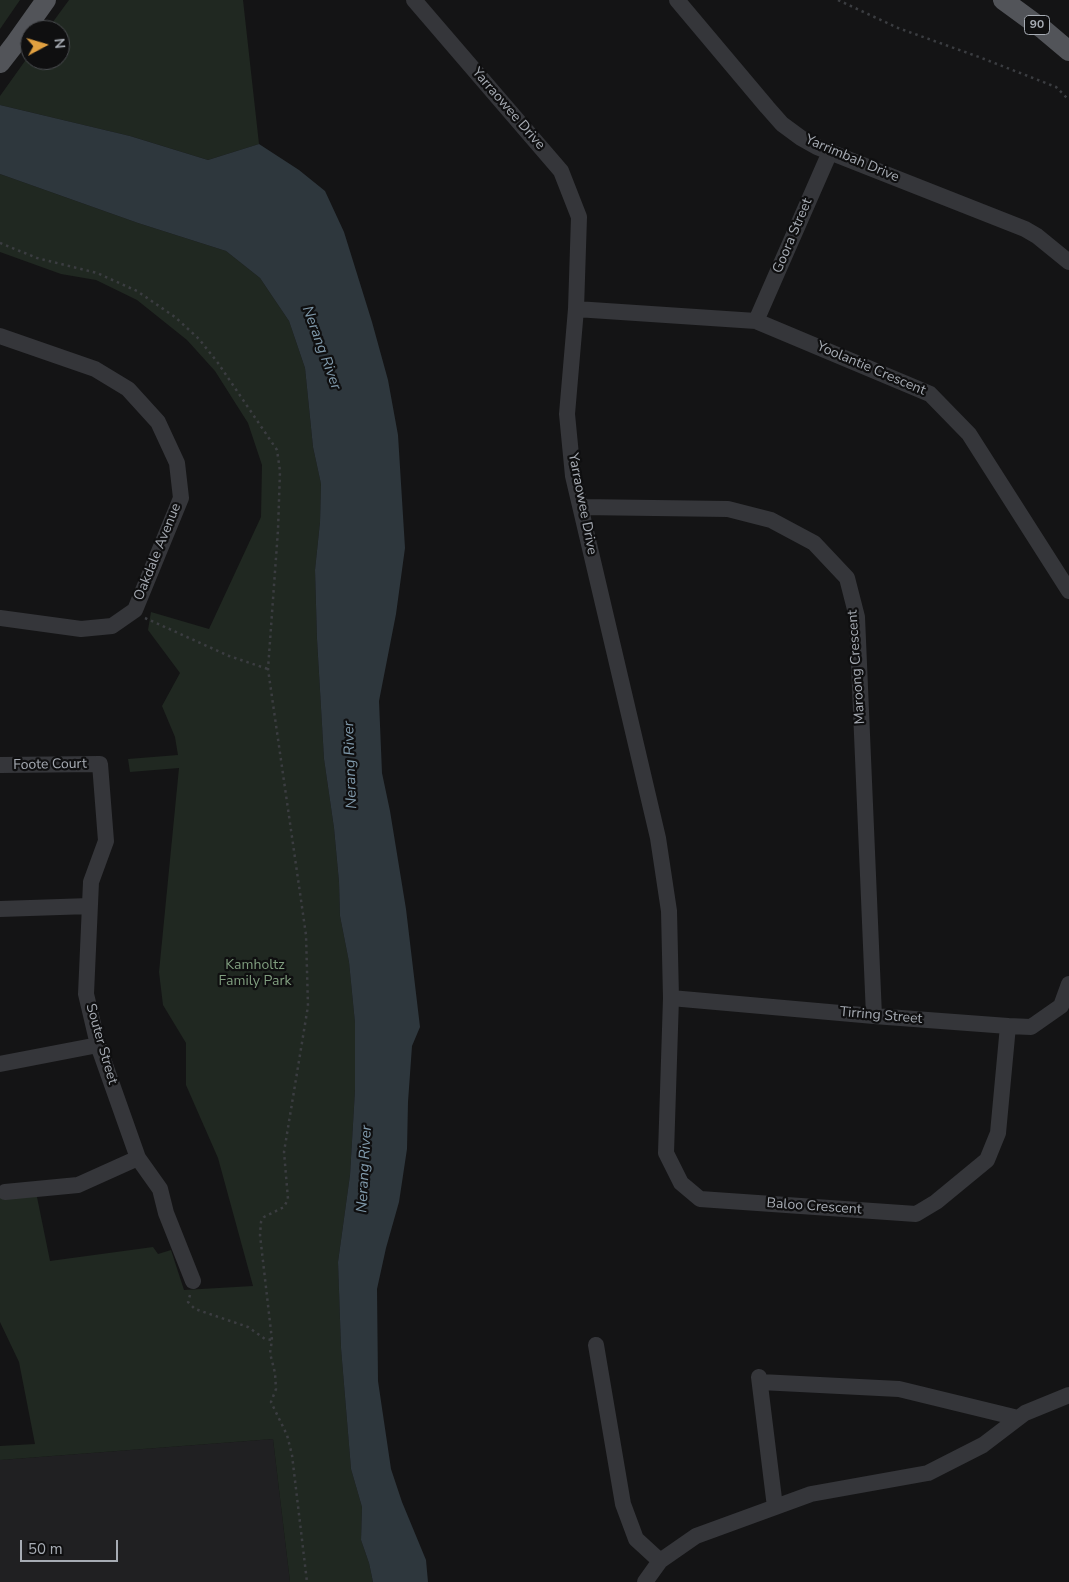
<!DOCTYPE html>
<style>
body{margin:0}
#map{position:relative;width:1069px;height:1582px;overflow:hidden;background:#141415;font-family:"Nunito Sans",sans-serif}
canvas{display:block}
.north{position:absolute;left:20px;top:20px;width:50px;height:50px;box-sizing:border-box;background:#0f0f10;border:1px solid #4c4e52;border-radius:50%;rotate:84deg;font-size:14px;font-weight:700;line-height:20px;text-align:center;color:#a7acb4}
.north::after{content:'';display:block;margin:auto;width:18px;height:22px;background:#e1a040;clip-path:polygon(50% 0,100% 100%,50% 72%,0 100%)}
.scale{position:absolute;left:20px;top:1540px;width:98px;height:22px;box-sizing:border-box;border:2px solid #a7acb4;border-top:0;padding-left:6px;font-size:15px;line-height:18px;white-space:nowrap;color:#a7acb4;-webkit-text-stroke:4px #0f0f10;paint-order:stroke}
</style>
<div id="map">
<canvas width="1069" height="1582"></canvas>
<div class="north">N</div>
<div class="scale">50 m</div>
</div>
<script>
const ctx = document.querySelector('canvas').getContext('2d');
ctx.lineJoin = 'round';
function paint(path, color) { ctx.fillStyle = color; ctx.fill(path, 'evenodd'); }
const toPath = rows => new Path2D(rows.map(r => 'M' + r).join(''));
function strokePath(path, color, width, dash) { ctx.strokeStyle = color; ctx.lineWidth = width; ctx.lineCap = dash ? 'butt' : 'round'; ctx.setLineDash(dash || []); ctx.stroke(path); }
function write(font, color, halo, rows, align = 'center') {
  ctx.font = font + ' "Nunito Sans",sans-serif'; ctx.lineWidth = 4.5; ctx.setLineDash([]); ctx.textBaseline = 'middle'; ctx.strokeStyle = halo; ctx.fillStyle = color; for (const [text, x, y, turn = 0] of rows) {
    ctx.save(); ctx.translate(x, y); ctx.rotate((+turn || 0) * Math.PI / 180); ctx.textAlign = isNaN(turn) ? turn : align; if (halo) ctx.strokeText(text, 0, 0); ctx.fillText(text, 0, 0); ctx.restore();
  }
}
const built = toPath([
 [273,1439,290,1582,0,1582,0,1460]
]);
const green = toPath([
 [0,0,20,0,0,29],
 [69,0,243,0,259,144,208,160,130,136,0,105,0,96,30,54,30,60,60,60,60,30,47,30],
 [0,174,138,223,226,251,260,278,289,321,305,368,313,447,321,484,320,522,315,570,317,639,324,759,334,828,339,882,340,916,349,962,355,1023,355,1090,350,1175,338,1262,341,1348,351,1469,362,1507,361,1540,369,1563,373,1582,290,1582,273,1439,0,1460,0,1446,35,1444,19,1362,0,1322,0,1186,37,1197,50,1261,153,1247,158,1254,171,1250,184,1290,253,1286,218,1158,186,1085,186,1043,163,1005,159,972,179,768,130,772,128,759,178,755,175,737,162,706,180,673,148,630,151,612,209,629,261,517,262,465,248,423,215,371,187,340,137,300,96,280,61,274,0,252]
]);
const water = toPath([
 [0,105,130,136,208,160,259,144,299,170,325,191,344,232,372,322,388,380,398,435,405,548,396,614,379,701,382,773,390,811,406,909,420,1027,412,1046,408,1102,407,1149,399,1202,386,1248,377,1289,378,1381,391,1469,402,1502,426,1560,428,1582,373,1582,369,1563,361,1540,362,1507,351,1469,341,1348,338,1262,350,1175,355,1090,355,1023,349,962,340,916,339,882,334,828,324,759,317,639,315,570,320,522,321,484,313,447,305,368,289,321,260,278,226,251,138,223,0,174]
]);
const path = toPath([
 [838,0,898,28,979,57,1056,87,1069,100],
 [0,243,37,258,97,273,137,291,175,317,199,339,218,363,277,450,280,471,278,530,268,669,306,935,308,1006,284,1152,288,1199,284,1207,264,1217,261,1222,260,1235,272,1340,270,1353,275,1373,276,1389,271,1402,287,1435,292,1455,307,1582],
 [145,618,229,656,268,669],
 [190,1295,188,1302,195,1309,248,1327,265,1339,272,1340]
]);
const minor = toPath([
 [414,0,561,171,579,217,576,309,567,414,573,476,658,838,669,911,671,998,666,1153,681,1183,700,1199,916,1214,936,1202,987,1160,998,1133,1008,1026],
 [677,0,767,107,782,124,801,138,817,147,1025,229,1037,236,1069,262],
 [576,309,756,321,930,394,969,434,1069,591],
 [756,321,830,152],
 [0,336,95,369,128,389,158,422,177,463,181,498,135,610,112,626,81,629,0,618],
 [581,507,728,509,771,520,814,543,847,578,857,617,874,1016],
 [0,765,100,764,106,841,91,882,86,994,98,1045,138,1158,160,1189,166,1213,193,1281],
 [0,909,90,906],
 [671,998,874,1016,1008,1026,1031,1027,1061,1006,1069,984],
 [0,1064,98,1045],
 [5,1192,78,1185,138,1158],
 [596,1345,623,1504,636,1539,660,1561],
 [759,1377,775,1507],
 [760,1382,899,1389,1018,1418],
 [645,1582,660,1561,696,1536,811,1494,928,1473,983,1445,1025,1413,1069,1395]
]);
const major = toPath([
 [1003,0,1044,30,1069,51],
 [0,63,14,45,46,0]
]);
const shields = [
 [1037,25,25]
];
const shieldNames = [
 ["90",1037,25]
];
const streetNames = [
 ["Yarraowee Drive",508,109,49],
 ["Yarrimbah Drive",852,159,23],
 ["Goora Street",793,236,-67],
 ["Yoolantie Crescent",871,369,23],
 ["Yarraowee Drive",582,504,79],
 ["Oakdale Avenue",158,552,-68],
 ["Maroong Crescent",857,667,-94],
 ["Foote Court",50,765,-1],
 ["Tirring Street",881,1016,5],
 ["Souter Street",101,1044,74],
 ["Baloo Crescent",814,1207,4]
];
const parkNames = [
 ["Kamholtz",255,966],
 ["Family Park",255,982]
];
const waterNames = [
 ["Nerang River",321,348,70],
 ["Nerang River",351,765,-92],
 ["Nerang River",365,1169,-87]
];
paint(built, '#202022');
paint(green, '#202821');
paint(water, '#2e373d');
strokePath(path, '#3b3d41', 2.5, [2.5, 4]);
strokePath(minor, '#35363a', 16);
strokePath(major, '#525459', 20);
for (const [x, y, w] of shields) { const box = new Path2D(); box.roundRect(x - w / 2, y - 9.5, w, 19, 4); ctx.fillStyle = '#0f0f10'; ctx.fill(box); strokePath(box, '#a7acb4', 1); }
write('bold 12px', '#a7acb4', null, shieldNames);
write('14px', '#a7acb4', '#0f0f10', streetNames);
write('14px', '#809e7f', '#0f0f10', parkNames);
write('italic 15px', '#819bad', '#0f0f10', waterNames);
</script>
